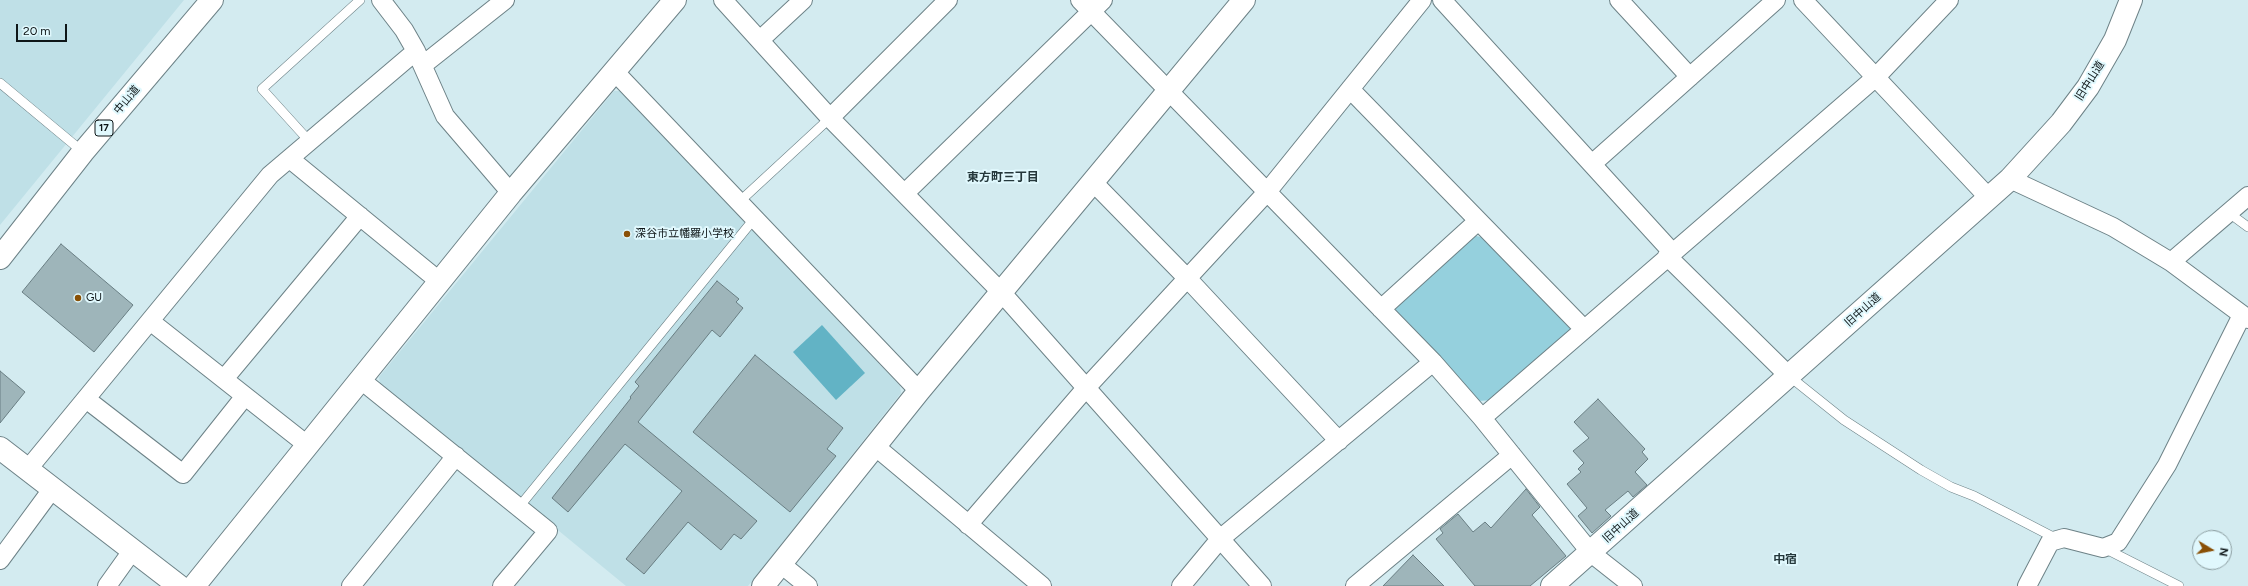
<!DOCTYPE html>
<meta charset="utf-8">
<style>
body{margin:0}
#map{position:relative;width:2248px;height:586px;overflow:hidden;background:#d3ebf0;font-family:Figtree,sans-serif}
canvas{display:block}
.north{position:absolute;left:2192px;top:530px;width:40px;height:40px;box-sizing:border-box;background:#e0f8fd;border:1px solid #8c9ea1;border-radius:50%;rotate:100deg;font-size:11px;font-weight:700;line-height:16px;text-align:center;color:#0e1618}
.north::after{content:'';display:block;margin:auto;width:14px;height:18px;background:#895006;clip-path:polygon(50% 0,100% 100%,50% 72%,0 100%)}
.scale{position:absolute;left:16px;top:24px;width:51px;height:18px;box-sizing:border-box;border:2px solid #0e1618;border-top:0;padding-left:5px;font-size:12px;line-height:14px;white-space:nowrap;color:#0e1618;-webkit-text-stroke:3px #e0f8fd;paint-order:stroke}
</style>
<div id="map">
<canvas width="2248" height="586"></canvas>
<div class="north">N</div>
<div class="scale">20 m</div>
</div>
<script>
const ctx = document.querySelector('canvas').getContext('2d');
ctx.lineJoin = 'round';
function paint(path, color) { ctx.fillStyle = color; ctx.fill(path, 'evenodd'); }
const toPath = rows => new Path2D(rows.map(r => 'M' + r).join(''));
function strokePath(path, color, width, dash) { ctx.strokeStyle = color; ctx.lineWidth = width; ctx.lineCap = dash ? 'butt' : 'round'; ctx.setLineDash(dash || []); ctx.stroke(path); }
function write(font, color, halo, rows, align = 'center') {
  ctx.font = font + ' Figtree,"Noto Sans JP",sans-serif'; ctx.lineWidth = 4; ctx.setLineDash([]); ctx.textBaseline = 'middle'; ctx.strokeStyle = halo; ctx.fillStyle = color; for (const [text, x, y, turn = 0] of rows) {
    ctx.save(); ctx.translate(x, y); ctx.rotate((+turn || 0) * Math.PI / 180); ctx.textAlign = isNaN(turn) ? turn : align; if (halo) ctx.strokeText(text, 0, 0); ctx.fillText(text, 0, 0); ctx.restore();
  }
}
const built = toPath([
 [0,0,184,0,0,225],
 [614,91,622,91,900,386,901,393,748,586,626,586,380,384,379,377]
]);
const green = toPath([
 [1472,235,1485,238,1572,329,1493,400,1478,401,1396,317,1396,307]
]);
const water = toPath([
 [822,325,865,373,836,400,793,352]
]);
const building = toPath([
 [61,244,133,305,94,352,22,292,61,244],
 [717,281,739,299,736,302,743,308,720,337,712,330,638,422,757,521,741,539,734,534,721,550,688,522,644,574,626,559,682,491,625,444,568,512,552,498,631,398,630,397,639,386,635,382,717,281],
 [755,355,843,428,827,449,836,456,790,512,693,432,755,355],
 [0,371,25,392,0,423,0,371],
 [1598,399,1645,449,1642,452,1648,459,1635,472,1647,485,1633,497,1628,491,1605,510,1611,516,1592,533,1578,516,1587,508,1567,484,1581,472,1578,469,1584,463,1573,451,1589,438,1574,422,1598,399],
 [1526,489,1540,507,1532,515,1566,556,1530,586,1475,586,1436,539,1443,533,1440,529,1458,514,1473,532,1485,522,1491,528,1526,489],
 [1413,555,1444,586,1383,586,1413,555]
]);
const service = toPath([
 [0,83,83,152],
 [310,142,262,89,360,0],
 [738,203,830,118],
 [2229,213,2248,227],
 [1789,376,1844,420,1921,470,1951,487,1974,496,2057,539],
 [519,507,754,219],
 [2104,548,2179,586]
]);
const minor = toPath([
 [381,0,404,30,416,51],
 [723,0,830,118,1002,293,1262,586],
 [1080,0,1433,362,1482,418,1591,553,1633,586],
 [1442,0,1672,252],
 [1619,0,1690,77],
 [1803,0,1989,198],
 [760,40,803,0],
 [423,65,505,0],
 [615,72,919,391],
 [1350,89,1584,329],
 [830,118,948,0],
 [290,159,439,281],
 [1592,164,1776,0],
 [2010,179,2113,227,2171,262,2248,319],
 [1093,182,1187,278,1339,441],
 [905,193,1103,0],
 [1667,256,1789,376],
 [2171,262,2248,196],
 [1381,309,1478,221],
 [150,321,306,444],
 [224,379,360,216],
 [361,380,548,531,502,586],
 [86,399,183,474,245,396],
 [1482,418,1876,77,1949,0],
 [876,447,1042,586],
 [28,469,270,175,416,51,445,116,511,193],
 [968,525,1086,388,1267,192,1422,0],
 [0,560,53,488],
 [781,564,808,586],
 [107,586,132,551],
 [351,586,456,456],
 [1181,586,1220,539,1433,362],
 [1355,586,1512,455],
 [2027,586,2050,542,2064,538,2103,548,2118,542,2167,465,2242,315]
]);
const tertiary = toPath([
 [0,448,179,586],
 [194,586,511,193,675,0],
 [763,586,919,391,1244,0]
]);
const secondary = toPath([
 [1552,586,2010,179,2061,123,2088,87,2115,40,2131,0]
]);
const trunk = toPath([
 [0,258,83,152,212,0]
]);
const markers = [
 [627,234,4,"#895006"],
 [78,298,4,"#895006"]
];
const shields = [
 [104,128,18]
];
const shieldNames = [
 ["17",104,128]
];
const streetNames = [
 ["旧中山道",2090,81,-58],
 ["中山道",127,100,-50],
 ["旧中山道",1863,310,-42],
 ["旧中山道",1621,526,-42]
];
const poiNames = [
 ["深谷市立幡羅小学校",635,234],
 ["GU",86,298]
];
const neighbourhoodNames = [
 ["東方町三丁目",1003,177],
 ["中宿",1785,559]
];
paint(built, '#bfe0e7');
paint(green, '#95d0dd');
paint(water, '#62b3c5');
paint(building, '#9eb5ba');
strokePath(building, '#697e83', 1);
strokePath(service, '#6d8287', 10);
strokePath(minor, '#6d8287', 20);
strokePath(tertiary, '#6d8287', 24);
strokePath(secondary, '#6d8287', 24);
strokePath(trunk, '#6d8287', 24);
strokePath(service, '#fff', 9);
strokePath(minor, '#fff', 18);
strokePath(tertiary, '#fff', 22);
strokePath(secondary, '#fff', 22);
strokePath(trunk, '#fff', 22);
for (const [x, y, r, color] of markers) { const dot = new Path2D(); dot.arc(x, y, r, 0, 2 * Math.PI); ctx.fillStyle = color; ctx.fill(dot); strokePath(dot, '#e0f8fd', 1.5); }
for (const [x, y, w] of shields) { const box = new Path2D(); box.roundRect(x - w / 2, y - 8, w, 16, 3); ctx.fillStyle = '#e0f8fd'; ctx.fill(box); strokePath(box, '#0e1618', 1); }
write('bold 10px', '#0e1618', null, shieldNames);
write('11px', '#0e1618', '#e0f8fd', streetNames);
write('11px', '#0e1618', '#e0f8fd', poiNames, 'left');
write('bold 12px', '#25383c', '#e0f8fd', neighbourhoodNames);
</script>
